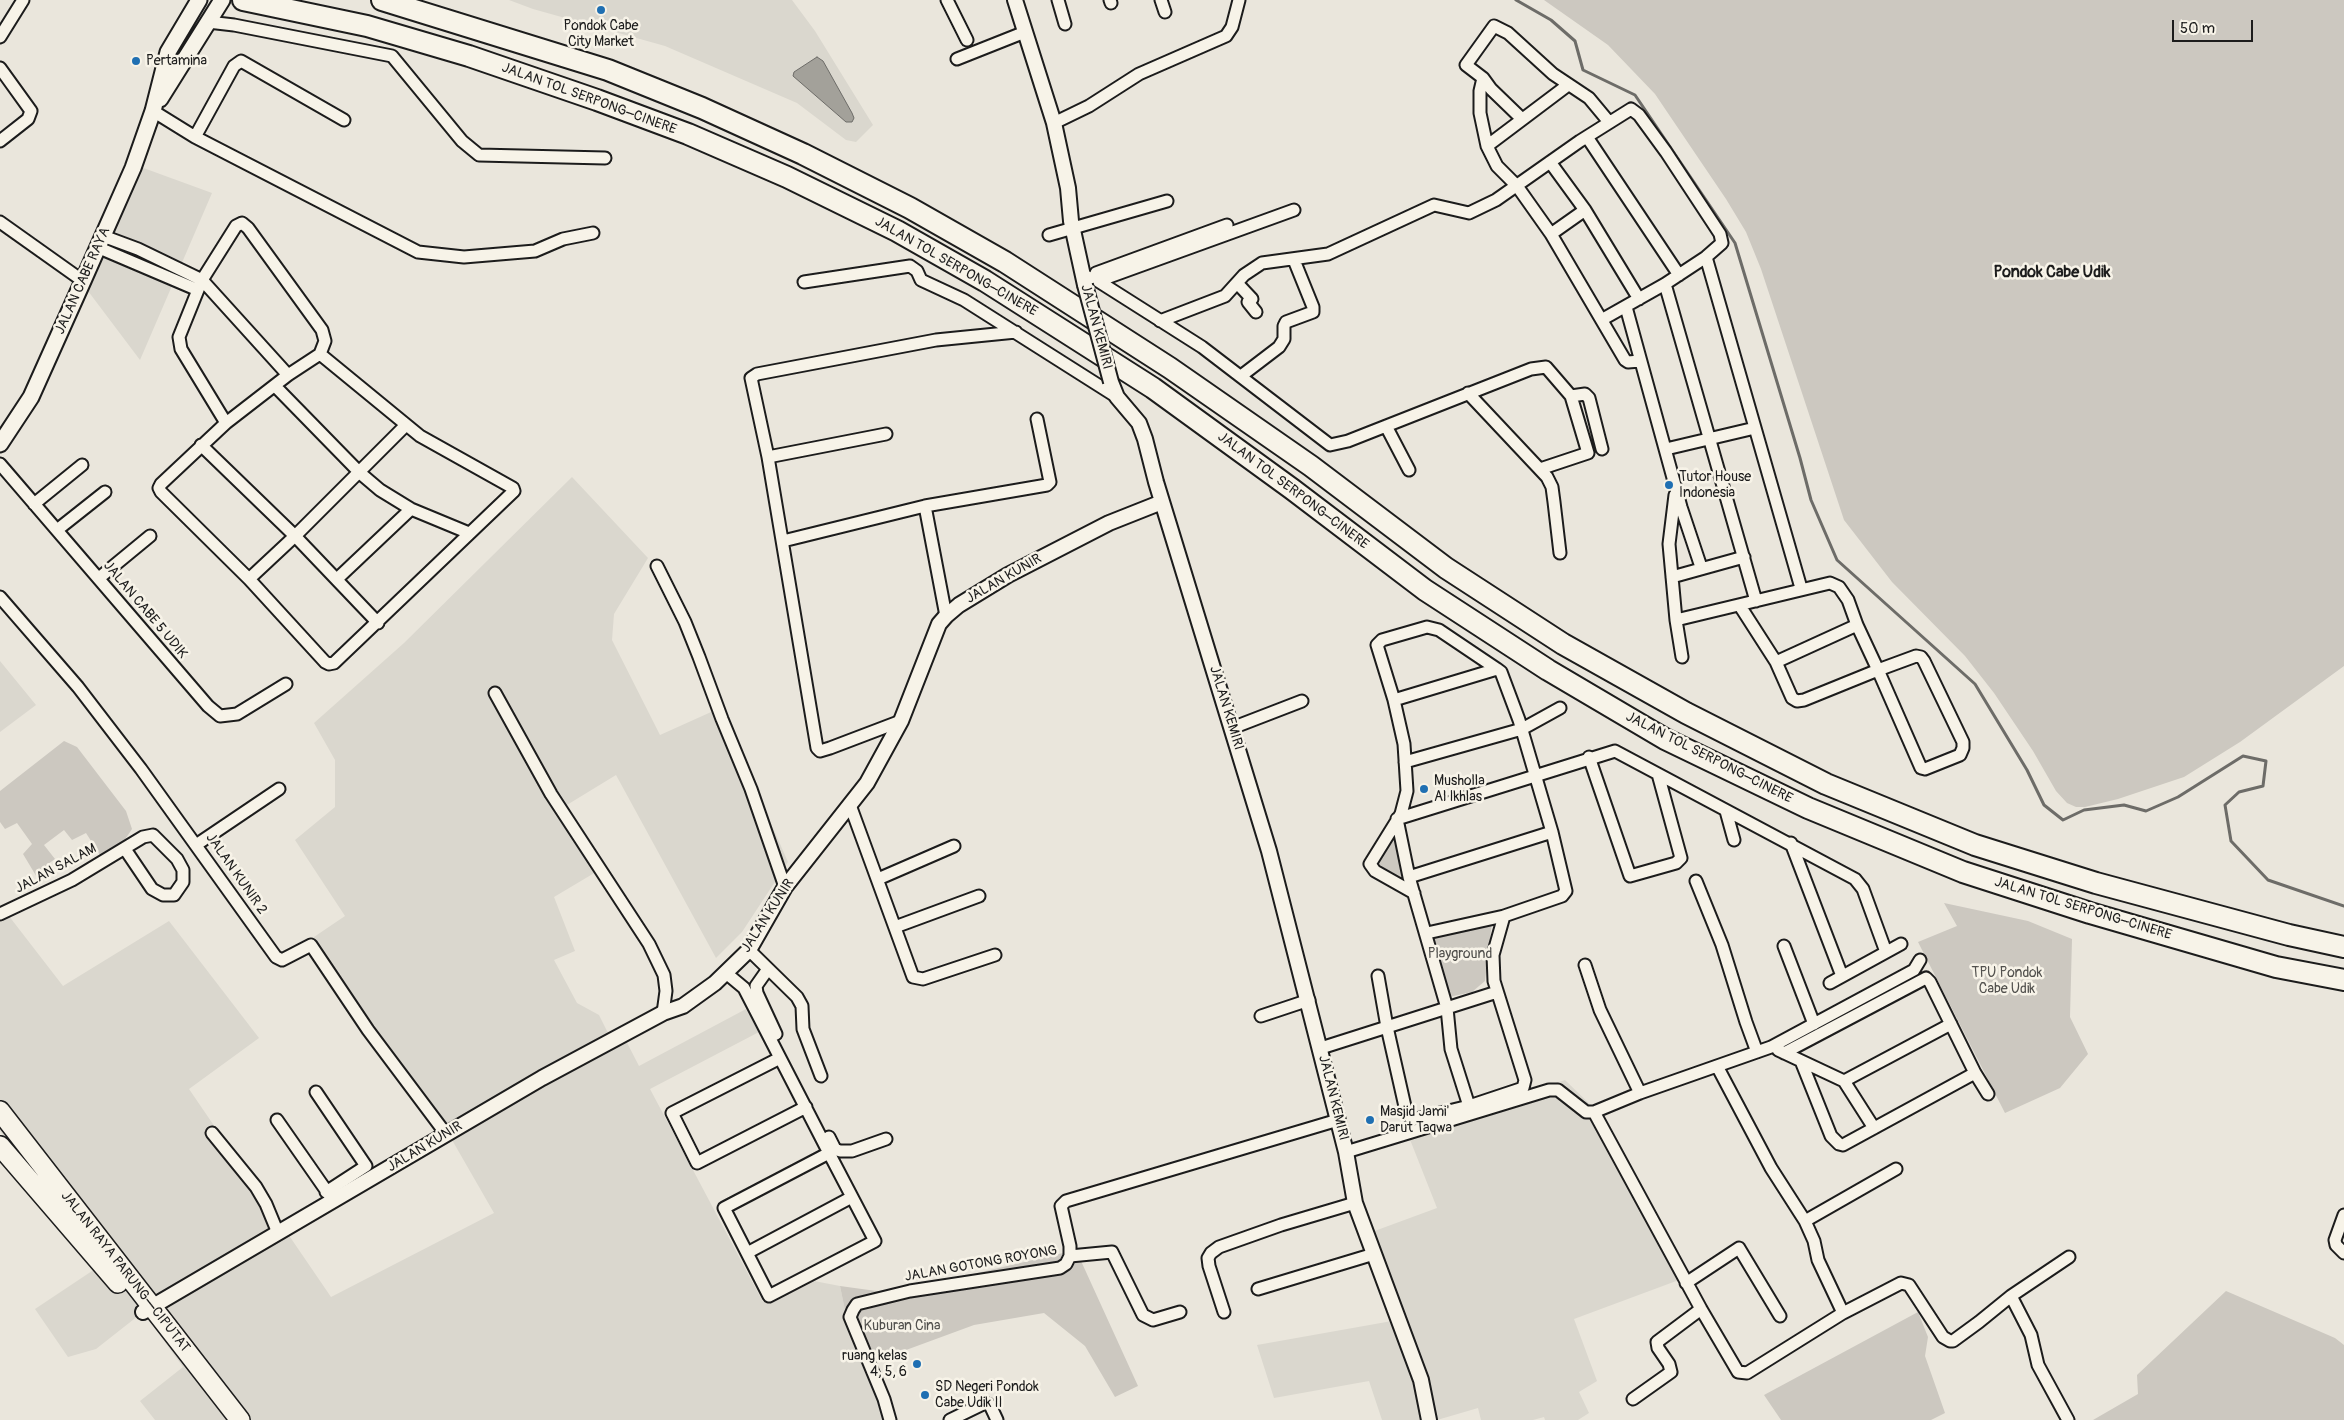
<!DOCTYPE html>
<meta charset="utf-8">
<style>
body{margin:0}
#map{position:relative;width:2344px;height:1420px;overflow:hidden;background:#eae6dc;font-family:Pangolin,sans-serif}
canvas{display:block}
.scale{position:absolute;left:2172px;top:20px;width:81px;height:22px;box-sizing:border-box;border:2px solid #1c1c1c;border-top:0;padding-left:6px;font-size:15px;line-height:18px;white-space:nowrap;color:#1c1c1c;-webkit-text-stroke:4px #f7f3e8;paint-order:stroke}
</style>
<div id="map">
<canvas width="2344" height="1420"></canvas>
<div class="scale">50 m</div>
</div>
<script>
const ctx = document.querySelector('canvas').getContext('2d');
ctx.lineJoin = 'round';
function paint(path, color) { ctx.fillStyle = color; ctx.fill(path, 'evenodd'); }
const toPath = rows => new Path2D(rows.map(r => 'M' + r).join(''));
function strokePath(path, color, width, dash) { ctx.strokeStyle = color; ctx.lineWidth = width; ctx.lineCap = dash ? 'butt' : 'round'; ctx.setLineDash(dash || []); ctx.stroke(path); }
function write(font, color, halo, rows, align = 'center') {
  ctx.font = font + ' Pangolin,sans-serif'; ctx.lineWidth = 5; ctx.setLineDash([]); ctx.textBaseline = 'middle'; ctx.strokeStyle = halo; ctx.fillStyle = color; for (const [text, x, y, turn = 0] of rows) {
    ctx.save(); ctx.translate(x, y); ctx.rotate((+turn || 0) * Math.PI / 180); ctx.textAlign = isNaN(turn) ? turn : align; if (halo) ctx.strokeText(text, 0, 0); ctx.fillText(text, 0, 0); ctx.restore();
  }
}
const built = toPath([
 [509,0,792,0,815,31,873,125,856,142,846,140,797,103,665,46,533,9],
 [138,166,212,193,140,360,85,287],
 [572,477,648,558,614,614,612,640,660,735,720,708,788,862,742,932,716,958,616,775,557,811,596,872,554,897,575,951,554,960,577,1003,599,1015,611,1039,622,1033,639,1066,746,1009,759,1032,650,1089,763,1302,814,1281,840,1286,847,1320,888,1420,155,1420,140,1401,183,1367,143,1312,96,1349,68,1357,35,1309,104,1263,0,1131,0,908,2,907,63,986,169,921,259,1038,189,1089,331,1297,494,1213,444,1126,311,939,345,916,295,840,335,807,335,760,314,723,404,643],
 [0,661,36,705,0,732],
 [1565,1080,1602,1116,1687,1277,1574,1319,1597,1381,1579,1392,1589,1413,1578,1420,1545,1420,1544,1417,1533,1420,1481,1420,1478,1408,1437,1420,1382,1420,1369,1381,1274,1398,1257,1345,1392,1321,1361,1236,1437,1208,1407,1132]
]);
const green = toPath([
 [1544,0,2344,0,2344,666,2240,742,2184,777,2118,799,2085,807,2076,807,2067,803,2056,791,2033,751,1994,693,1965,656,1892,582,1844,520,1761,269,1746,232,1726,199,1655,94,1608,45],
 [64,741,77,747,126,811,132,829,122,844,100,855,86,833,72,840,64,830,44,845,55,859,48,864,52,870,38,879,23,854,32,844,17,823,5,829,0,822,0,791],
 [1393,831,1407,885,1373,860],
 [1944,903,2028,921,2072,939,2070,1017,2088,1054,2060,1088,2005,1113,1918,942,1957,926],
 [1492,922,1485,981,1472,992,1449,997,1430,936],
 [1076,1250,1138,1386,1115,1397,1085,1346,1044,1313,974,1325,868,1364,847,1320,840,1286,891,1293],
 [2226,1291,2335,1338,2344,1345,2344,1420,2093,1420,2138,1394,2137,1375],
 [1918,1312,1928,1337,1925,1356,1945,1413,1931,1420,1781,1420,1764,1395]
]);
const water = toPath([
 [817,57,823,61,852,113,854,118,852,122,846,122,793,76,794,72,817,57]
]);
const stream = toPath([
 [1516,0,1551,20,1575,41,1583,70,1635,95,1735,243,1800,458,1811,500,1837,560,1975,684,2027,770,2044,805,2063,820,2084,810,2124,805,2146,811,2178,797,2243,756,2266,761,2263,786,2239,792,2225,805,2231,841,2268,880,2344,906]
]);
const minor = toPath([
 [947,0,967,40],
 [1058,0,1065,24],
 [1110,0,1111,3],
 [1161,0,1165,12],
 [208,22,234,25,392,56,462,141,479,155,605,158],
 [0,37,23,0],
 [957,59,1025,32],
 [0,68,31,111,28,119,0,141],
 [1483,78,1480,91,1480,113,1487,146,1497,166,1517,186,1551,234,1625,360,1628,362,1640,361],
 [153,111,195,137,418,252,464,257,535,251,563,239,593,233],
 [1522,119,1491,89,1483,78,1466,65,1494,26,1508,33,1553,74,1589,98,1609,122],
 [1054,123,1089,106,1139,74,1226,36,1232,27,1239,0],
 [195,137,234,66,241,61,344,120],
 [1587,137,1679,275],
 [1487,146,1568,85],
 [1550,162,1585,210,1639,299],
 [0,222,83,281],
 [1551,234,1585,210],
 [1049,235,1167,201],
 [103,236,138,249,202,280,288,375],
 [97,247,198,290],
 [1706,257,1801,588],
 [1096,273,1227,225],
 [1083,275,1098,281,1202,347,1330,445,1348,441,1531,369,1546,367,1571,396,1588,453,1540,469],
 [1098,281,1294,210],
 [804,282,910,266,917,271,921,280,964,300,1117,397],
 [1237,283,1252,299,1248,302,1256,312],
 [1665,284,1756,601],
 [1626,307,1681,507,1701,567],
 [1160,321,1225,296,1244,275,1262,263,1328,254,1434,205,1469,213,1496,200,1580,141,1631,109,1639,115,1666,152,1720,234,1722,243,1706,257,1665,284,1603,319],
 [1241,376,1279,347,1284,339,1284,326,1286,322,1313,312,1313,307,1294,260],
 [275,386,360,473,380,490,411,509,469,533],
 [1468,393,1547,477,1552,487,1554,502,1560,553],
 [1571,396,1585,394,1589,398,1602,449],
 [226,423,181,349,179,337,202,280,236,226,242,223,248,228,322,330,325,341,320,354,288,375,226,423,161,484,159,488,161,492,249,579,325,662,329,664,334,663,514,491,513,488,420,436,320,354],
 [1386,426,1409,470],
 [201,445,295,536,249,579],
 [1666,449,1755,428],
 [768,457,886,434],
 [0,464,208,706,220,716,237,714,286,684],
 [1675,495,1669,544,1676,620,1682,657],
 [34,504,82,465],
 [925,506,946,616],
 [57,530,105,492],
 [783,541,925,506,1047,485,1050,482,1037,419],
 [657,566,685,622,699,657,722,719,751,789,785,887],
 [1672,577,1744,557],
 [99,578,150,536],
 [337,579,411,509],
 [0,597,78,687,141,769,276,957,282,960,311,945,368,1030,446,1134],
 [1676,620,1830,583,1839,587,1848,600,1857,625,1878,670,1921,768,1925,769,1960,755,1963,748,1963,742,1924,661,1921,657,1916,656,1878,670,1804,700,1797,701,1792,698,1776,662,1740,606],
 [378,623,295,536,405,426],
 [1776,662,1857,625],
 [495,693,551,794,649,944,664,975,666,991,663,1013],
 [901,721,830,748,820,751,817,748,768,457,751,378,757,374,936,340,1016,332],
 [1232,728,1302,701],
 [1589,757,1630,876,1676,863,1681,858,1658,774],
 [1405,762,1522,729,1560,708],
 [850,805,913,977,923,979,995,955],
 [1726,811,1734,840],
 [1791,843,1842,976],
 [196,845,279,789],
 [1409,877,1552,832],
 [878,879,954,846],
 [1696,881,1722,945,1746,1022,1757,1052],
 [1414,893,1375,871,1370,864,1401,814,1407,791,1404,744,1394,700,1377,645,1382,640,1427,627,1439,630,1497,669],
 [0,914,72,880,143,837,153,835,177,859,183,870,183,882,174,895,163,895,152,889,125,849],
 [895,927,979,896],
 [1427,933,1504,916],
 [1784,946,1814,1024],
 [749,950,797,997,802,1006,803,1029,821,1076],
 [1585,965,1600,1010,1640,1093],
 [768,969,756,986,757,993,776,1034],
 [726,973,744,988,829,1153,875,1241,769,1296,724,1208,829,1153],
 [1378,976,1387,1027,1406,1111,1412,1120,1469,1106,1523,1088,1525,1080,1494,981,1493,955,1504,916,1562,896,1566,891,1552,832,1519,720,1501,672,1497,669,1394,700],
 [1830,983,1901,944],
 [1261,1016,1309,1000],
 [1321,1048,1497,992],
 [1778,1050,1844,1081,1951,1024],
 [1784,1053,1926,978,1930,982,1975,1073,1988,1094],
 [780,1058,672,1113,697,1163,806,1107],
 [1801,1061,1831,1136,1839,1144,1843,1145,1975,1073],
 [1717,1066,1771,1168,1805,1221,1814,1241,1818,1260,1843,1313],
 [1844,1081,1874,1128],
 [316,1092,366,1166,326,1192],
 [1469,1106,1451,1049,1447,1008,1409,877,1397,819,1615,751,1855,879,1863,889,1886,952],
 [1594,1112,1701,1309,1738,1372,1747,1373,1843,1313,1901,1283,1909,1285,1943,1337,1950,1341,1953,1341,1979,1322,2011,1296,2031,1335,2038,1365,2068,1420],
 [277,1120,330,1196],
 [212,1133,256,1187,266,1204,278,1233],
 [829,1137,835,1149,840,1151,852,1151,886,1139],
 [1346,1152,1549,1090,1558,1090,1586,1112,1594,1112,1640,1093,1771,1047,1914,970,1920,960],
 [2344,1215,2335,1240,2336,1245,2344,1253],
 [1805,1221,1896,1169],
 [747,1253,852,1197],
 [1070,1256,1112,1252,1143,1315,1153,1320,1180,1312],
 [1686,1283,1739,1248,1780,1316],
 [1258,1289,1374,1254],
 [2011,1296,2069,1257],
 [1224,1312,1209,1266,1208,1258,1211,1253,1219,1247,1281,1225,1355,1203],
 [1633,1399,1671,1372,1669,1364,1658,1348,1657,1342,1701,1309],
 [890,1420,884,1399,850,1317,853,1310,857,1304,910,1291,1060,1268,1066,1264,1070,1256,1070,1246,1061,1206,1066,1201,1338,1120],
 [950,1420,985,1403,990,1405,997,1420]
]);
const tertiary = toPath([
 [1015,0,1054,123,1068,188,1071,221,1085,285],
 [1111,382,1117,397,1139,423,1145,439,1156,482,1269,851,1346,1152,1355,1203,1421,1380,1429,1420],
 [143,1312,542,1078,663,1013,683,1006,715,983,749,950,785,887,867,783,901,721,939,624,946,616,959,605,1008,575,1109,523,1162,502]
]);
const secondary = toPath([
 [160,99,222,0],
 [0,444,31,397,83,281,133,168,153,111,168,52,199,0]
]);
const trunk = toPath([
 [0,1111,240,1420],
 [0,1146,118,1283]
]);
const motorway = toPath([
 [243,0,367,26,469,56,597,100,688,134,787,177,897,231,985,281,1153,388,1292,489,1425,590,1548,670,1665,739,1808,808,1963,872,2090,913,2276,967,2344,980],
 [382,0,608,70,702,108,803,154,910,208,1005,262,1170,368,1311,466,1446,568,1563,644,1686,713,1826,784,1975,845,2096,883,2289,935,2344,947]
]);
const tertiaryBridge = toPath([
 [1085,285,1111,382]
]);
const markers = [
 [601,10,5,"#1f6fb2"],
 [136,61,5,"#1f6fb2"],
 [1669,485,5,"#1f6fb2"],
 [1424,789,5,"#1f6fb2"],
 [1370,1120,5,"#1f6fb2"],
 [917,1364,5,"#1f6fb2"],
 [925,1395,5,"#1f6fb2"]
];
const poiNames = [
 ["Pondok Cabe",601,26,"center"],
 ["City Market",601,42,"center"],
 ["Pertamina",146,61],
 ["Tutor House",1679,477],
 ["Indonesia",1679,493],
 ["Musholla",1434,781],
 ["Al Ikhlas",1434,797],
 ["Masjid Jami'",1380,1112],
 ["Darut Taqwa",1380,1128],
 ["ruang kelas",907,1356,"right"],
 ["4, 5, 6",907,1372,"right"],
 ["SD Negeri Pondok",935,1387],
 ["Cabe Udik II",935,1403]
];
const streetNames = [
 ["JALAN TOL SERPONG–CINERE",589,99,20],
 ["JALAN TOL SERPONG–CINERE",956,267,30],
 ["JALAN CABE RAYA",83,281,-66],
 ["JALAN KEMIRI",1096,327,75],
 ["JALAN TOL SERPONG–CINERE",1293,491,37],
 ["JALAN KUNIR",1004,579,-30],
 ["JALAN CABE 5 UDIK",145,610,50],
 ["JALAN KEMIRI",1226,708,73],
 ["JALAN TOL SERPONG–CINERE",1709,758,27],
 ["JALAN SALAM",56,869,-28],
 ["JALAN KUNIR 2",236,874,55],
 ["JALAN TOL SERPONG–CINERE",2083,909,17],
 ["JALAN KUNIR",768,916,-57],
 ["JALAN KEMIRI",1333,1098,76],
 ["JALAN KUNIR",425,1147,-31],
 ["JALAN GOTONG ROYONG",981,1264,-10],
 ["JALAN RAYA PARUNG—CIPUTAT",125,1272,52]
];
const parkNames = [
 ["Playground",1460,954],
 ["TPU Pondok",2007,973],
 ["Cabe Udik",2007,989],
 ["Kuburan Cina",902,1326]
];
const quarterNames = [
 ["Pondok Cabe Udik",2052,273]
];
paint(built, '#dad7ce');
paint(green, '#ccc8c0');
paint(water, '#a3a19a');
strokePath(water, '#6d6c68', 1);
strokePath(stream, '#6d6c68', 3);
strokePath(minor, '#1c1c1c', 15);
strokePath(tertiary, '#1c1c1c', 18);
strokePath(secondary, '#1c1c1c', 19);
strokePath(trunk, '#1c1c1c', 22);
strokePath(motorway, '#1c1c1c', 24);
strokePath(minor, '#f7f3e8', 11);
strokePath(tertiary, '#f7f3e8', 14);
strokePath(secondary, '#f7f3e8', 15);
strokePath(trunk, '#f7f3e8', 19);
strokePath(motorway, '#f7f3e8', 20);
strokePath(tertiaryBridge, '#1c1c1c', 18, []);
strokePath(tertiaryBridge, '#f7f3e8', 14);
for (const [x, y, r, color] of markers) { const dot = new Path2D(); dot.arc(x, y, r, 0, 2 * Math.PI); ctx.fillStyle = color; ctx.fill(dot); strokePath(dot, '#f7f3e8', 2); }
write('14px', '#1c1c1c', '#f7f3e8', poiNames, 'left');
write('14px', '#1c1c1c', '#f7f3e8', streetNames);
write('14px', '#51504d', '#f7f3e8', parkNames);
write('bold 16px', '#1c1c1c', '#f7f3e8', quarterNames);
</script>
